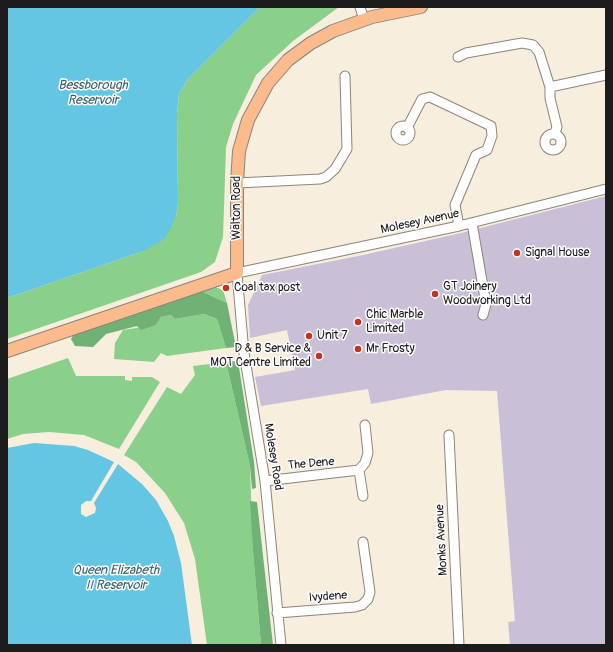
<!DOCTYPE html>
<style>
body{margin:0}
#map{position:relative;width:613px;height:652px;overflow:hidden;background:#f7eedd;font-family:Pangolin,sans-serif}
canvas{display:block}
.frame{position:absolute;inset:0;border:8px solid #1c1c1c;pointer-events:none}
</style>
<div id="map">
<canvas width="613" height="652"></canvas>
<div class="frame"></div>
</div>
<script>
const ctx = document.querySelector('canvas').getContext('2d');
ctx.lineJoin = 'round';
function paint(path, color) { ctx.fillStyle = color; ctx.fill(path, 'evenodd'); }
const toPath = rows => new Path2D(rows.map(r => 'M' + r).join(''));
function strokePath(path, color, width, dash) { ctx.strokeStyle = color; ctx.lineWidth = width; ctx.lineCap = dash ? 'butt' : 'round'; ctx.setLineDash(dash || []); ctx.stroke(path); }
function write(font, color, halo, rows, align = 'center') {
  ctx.font = font + ' Pangolin,sans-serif'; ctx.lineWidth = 3; ctx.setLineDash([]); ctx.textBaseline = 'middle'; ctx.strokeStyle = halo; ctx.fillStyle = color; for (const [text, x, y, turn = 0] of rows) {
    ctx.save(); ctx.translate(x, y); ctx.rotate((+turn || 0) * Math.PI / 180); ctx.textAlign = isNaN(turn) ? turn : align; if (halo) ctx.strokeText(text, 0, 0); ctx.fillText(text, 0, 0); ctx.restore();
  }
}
const industrial = toPath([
 [606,196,606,645,510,645,508,622,515,621,497,391,446,390,371,404,368,389,261,406,255,377,295,370,287,330,250,338,248,305,262,275,363,255,461,233]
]);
const green = toPath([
 [260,7,339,7,293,41,256,75,233,124,226,147,223,237,215,262,201,272,7,339,7,298,141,252,176,216,178,204,177,115,179,94,187,80],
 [215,287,223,290,227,303,201,291],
 [204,314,217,319,226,348,167,356,161,353,154,362,114,359,115,343,123,330,156,325,161,317,171,315,175,319],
 [68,358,76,376,125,376,125,380,132,381,132,377,152,377,160,382,119,449,84,435,49,432,23,434,7,439,7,379],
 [226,362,250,466,253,552,261,645,207,645,195,559,184,523,165,493,136,462,124,455,167,387,181,394,195,375,193,366]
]);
const forest = toPath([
 [201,291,227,303,236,347,226,348,217,319,204,314,175,319,171,315,161,317,156,325,141,330,137,326,106,334,93,347,75,346,71,339,74,333],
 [238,361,254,462,256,488,252,489,250,466,226,362],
 [250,501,257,502,273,645,261,645,253,552]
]);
const water = toPath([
 [7,7,260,7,187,80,179,94,177,115,178,204,176,216,166,237,160,242,141,252,7,298],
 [34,443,74,446,88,450,114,462,91,501,86,501,81,505,81,514,86,517,95,513,96,508,94,503,118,464,142,484,156,500,168,521,174,536,181,563,192,645,7,645,7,448]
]);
const minor = toPath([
 [360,7,364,20],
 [458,57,466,53,522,43,533,45,539,52,550,87,606,75],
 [550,87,550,98,557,127,555,133],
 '396 133a7 7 0 1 1 14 0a7 7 0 1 1-14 0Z',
 [407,128,422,99,430,97,491,126,492,136,487,150,476,155,455,205,459,226],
 '545 142a8 8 0 1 1 16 0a8 8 0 1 1-16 0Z',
 [237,183,320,179,326,177,335,169,347,149,345,76],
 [472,223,486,304,483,315],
 [449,435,459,645],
 [359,470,365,463,368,453,365,425],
 [265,481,359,470,363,496],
 [277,613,355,607,362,605,368,599,370,592,363,542],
 [281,645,265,481,244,353,237,273,459,226,606,189]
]);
const major = toPath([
 [7,351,237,273,237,183,239,151,248,120,268,83,288,60,311,43,333,31,372,17,421,7]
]);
const markers = [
 [517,253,4,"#c8321e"],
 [226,288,4,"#c8321e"],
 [435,294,4,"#c8321e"],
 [358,322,4,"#c8321e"],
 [309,336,4,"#c8321e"],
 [358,349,4,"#c8321e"],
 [319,356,4,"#c8321e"]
];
const streetNames = [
 ["Walton Road",237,208,-90],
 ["Molesey Avenue",420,222,-12],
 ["Molesey Road",273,457,81],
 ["The Dene",311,464,-5],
 ["Monks Avenue",442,540,-93],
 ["Ivydene",328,597,-4]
];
const poiNames = [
 ["Signal House",525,253],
 ["GT Joinery",443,287],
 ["Woodworking Ltd",443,301],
 ["Coal tax post",234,288],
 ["Chic Marble",366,315],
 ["Limited",366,329],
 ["Unit 7",317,336],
 ["D & B Service &",311,349,"right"],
 ["MOT Centre Limited",311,363,"right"],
 ["Mr Frosty",366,349]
];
const waterNames = [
 ["Bessborough",93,86],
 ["Reservoir",93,101],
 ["Queen Elizabeth",116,571],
 ["II Reservoir",116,586]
];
paint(industrial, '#c9bfd7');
paint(green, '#8bd08a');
paint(forest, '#70b276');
paint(water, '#65c6e3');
strokePath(minor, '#8a857c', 11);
strokePath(major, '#8a857c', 14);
strokePath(minor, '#fff', 9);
strokePath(major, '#fbbb8c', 12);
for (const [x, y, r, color] of markers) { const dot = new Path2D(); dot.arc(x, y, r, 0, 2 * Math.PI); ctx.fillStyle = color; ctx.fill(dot); strokePath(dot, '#fff', 1.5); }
write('12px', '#1c1c1c', '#fff', streetNames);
write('12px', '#1c1c1c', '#fff', poiNames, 'left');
write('italic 13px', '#39606c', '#fff', waterNames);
</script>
